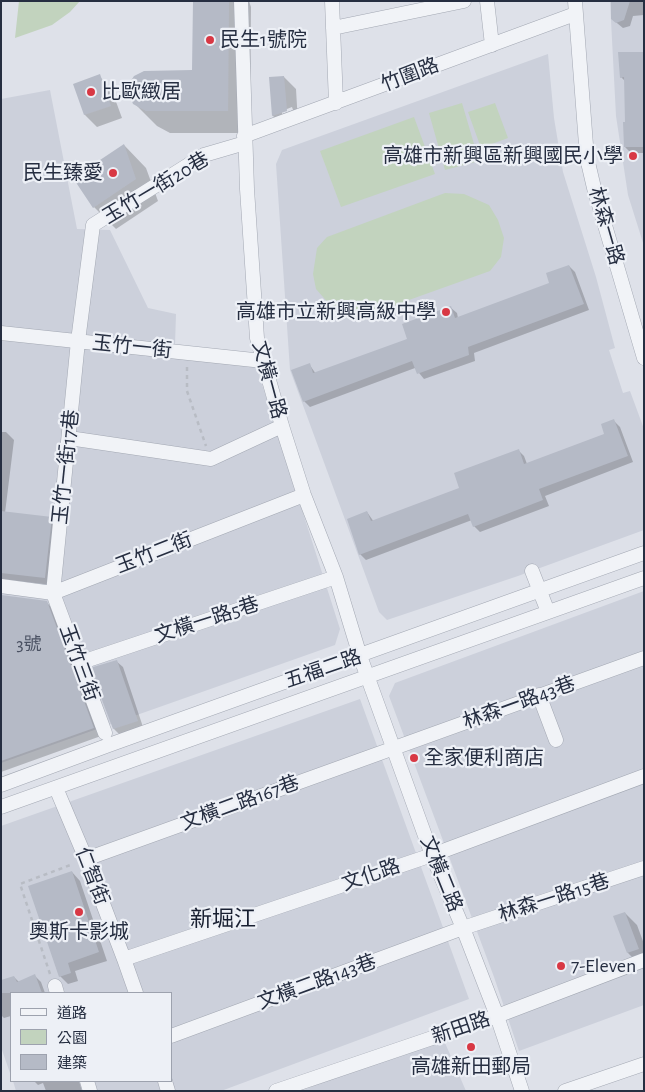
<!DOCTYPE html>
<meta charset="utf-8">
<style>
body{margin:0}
#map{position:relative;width:645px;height:1092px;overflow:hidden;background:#dee1e9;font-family:"Alegreya Sans","Noto Sans TC",sans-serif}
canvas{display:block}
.frame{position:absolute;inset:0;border:2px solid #262e41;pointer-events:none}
.legend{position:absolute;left:10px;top:992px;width:162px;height:90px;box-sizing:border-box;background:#edf0f6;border:1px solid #9da2ae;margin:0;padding:6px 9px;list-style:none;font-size:15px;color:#262e41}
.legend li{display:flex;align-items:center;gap:10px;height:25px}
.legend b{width:25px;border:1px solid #9da2ae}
</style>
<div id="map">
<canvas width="645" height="1092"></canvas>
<div class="frame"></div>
<ul class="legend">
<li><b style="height:6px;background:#f1f3f7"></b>道路</li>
<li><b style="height:14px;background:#c2d3be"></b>公園</li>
<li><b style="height:14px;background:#b5bac6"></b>建築</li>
</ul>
</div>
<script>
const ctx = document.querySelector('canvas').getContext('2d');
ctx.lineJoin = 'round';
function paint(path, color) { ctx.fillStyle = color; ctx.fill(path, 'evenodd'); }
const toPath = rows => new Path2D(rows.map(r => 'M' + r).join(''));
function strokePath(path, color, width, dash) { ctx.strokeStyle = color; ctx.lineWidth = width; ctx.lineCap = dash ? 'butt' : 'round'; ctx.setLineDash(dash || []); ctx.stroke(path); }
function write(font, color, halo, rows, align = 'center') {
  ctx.font = font + ' "Alegreya Sans","Noto Sans TC",sans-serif'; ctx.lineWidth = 4.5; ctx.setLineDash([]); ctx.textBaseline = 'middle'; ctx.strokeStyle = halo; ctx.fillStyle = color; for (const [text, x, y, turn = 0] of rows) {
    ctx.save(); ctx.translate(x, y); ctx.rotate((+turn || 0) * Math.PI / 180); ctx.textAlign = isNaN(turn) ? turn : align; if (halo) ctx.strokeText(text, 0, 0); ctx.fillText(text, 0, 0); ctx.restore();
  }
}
const built = toPath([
 [610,1,644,1,644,246,628,195,616,116],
 [548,54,554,118,563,172,596,277,615,348,609,350,623,393,630,391,644,429,644,530,518,576,387,620,379,612,290,370,276,164,282,150],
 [50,90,77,229,110,230,148,308,176,314,175,345,252,353,340,629,335,645,1,763,1,99],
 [644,591,644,1005,519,1051,494,977,389,696,395,683],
 [360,699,469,999,221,1091,16,1091,13,1081,171,1081,171,993,11,993,11,1076,1,1047,1,826],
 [442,1036,466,1091,301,1091]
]);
const green = toPath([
 [19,1,80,1,70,12,52,25,15,38],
 [462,103,479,161,445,170,429,113],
 [495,103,508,138,481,148,468,112],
 [414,117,435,174,341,207,320,151],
 [445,193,464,194,489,205,498,220,504,238,501,257,490,271,353,320,338,314,316,289,313,274,317,248,327,237]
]);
const shadow = toPath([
 [194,1,249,1,251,7,250,133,170,133,157,126,134,103,194,71],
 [612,1,644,1,644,15,633,16,630,26,623,28,612,19],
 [644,53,644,153,631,153,625,147,627,123,626,82,621,77],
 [99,76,111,88,122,118,97,127,85,115,75,84],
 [284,77,296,89,298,123,285,128,273,116,270,78],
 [292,107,293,110,282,114,282,111],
 [124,145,146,168,158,201,116,229,94,207],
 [569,266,575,272,589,310,474,353,475,361,424,379,415,368,310,407,304,401,309,364,316,374,409,339,450,307,457,313,458,318,551,284],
 [613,420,620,427,633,462,545,496,549,506,480,532,474,526,472,520,366,560,360,554,367,512,374,522,461,489,518,450,524,456,527,464,606,434],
 [1,432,6,432,14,440,5,513,51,518,59,526,52,585,1,579],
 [1,596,46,602,54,610,101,736,1,772],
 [116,661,123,667,143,727,120,735,114,729],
 [72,872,80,881,107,961,75,971,78,981,68,984,60,976],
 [625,913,637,925,644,944,644,963,640,965,628,953,615,917],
 [35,976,41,982,45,993,11,993,11,1016,4,1018,1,1015,1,981,14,977,19,982],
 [34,1081,79,1081,82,1091,46,1091,43,1083,38,1085]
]);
const building = toPath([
 [193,1,229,1,228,111,146,111,133,104,127,87,134,76,144,71,192,70],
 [611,1,630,1,624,20,616,23,611,19],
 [618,52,644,52,644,147,624,147,623,122,625,122,624,77,620,78],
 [100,74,111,106,84,115,73,84],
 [284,76,287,111,272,116,269,77],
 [124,144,136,179,93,208,73,178],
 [569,265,584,304,468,347,469,355,417,374,412,361,303,402,291,370,310,363,313,373,407,339,402,324,451,306,455,318,549,283,546,273],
 [614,419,628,456,539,489,543,500,473,527,468,514,359,555,347,519,367,511,371,521,459,488,454,473,519,449,524,464,604,434,601,424],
 [1,511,52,517,45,578,1,573],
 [1,595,47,601,94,728,1,761],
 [117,660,138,721,113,729,90,668],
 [72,871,99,952,68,963,71,973,59,977,28,886],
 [625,912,639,949,627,953,613,916],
 [35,974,42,993,1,993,1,980,14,976,17,982]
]);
const path = toPath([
 [187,367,187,391,206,446],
 [50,974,20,884,73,864]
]);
const minor = toPath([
 [241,1,247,189,257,338,282,426,304,495,336,577,360,656,432,855,463,928,497,1016,522,1091],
 [332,1,336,103],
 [487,1,492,45],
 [575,1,587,158,594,188,644,358],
 [333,28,464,1],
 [244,136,575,14],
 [1,333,263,361],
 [69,438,211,459,282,426],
 [532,571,548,612],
 [1,586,53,593,304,495],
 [79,663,336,577],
 [539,695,556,740],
 [105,733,53,593,78,341,93,225,204,155,245,143],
 [1,785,109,745,644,553],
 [56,788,86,859,124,959,136,993],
 [1,807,644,578],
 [86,859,644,658],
 [124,959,432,855,644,776],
 [55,986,57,993],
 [171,1036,463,928,644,868],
 [87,1081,90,1091],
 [165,1081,168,1091],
 [276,1091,497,1016,644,960],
 [565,1091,644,1064]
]);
const markers = [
 [210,40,5,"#d83844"],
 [91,92,5,"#d83844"],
 [633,156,5,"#d83844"],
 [113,173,5,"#d83844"],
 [446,312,5,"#d83844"],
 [414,758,5,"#d83844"],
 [79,912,5,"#d83844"],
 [561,966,5,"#d83844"],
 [471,1047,5,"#d83844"]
];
const numberNames = [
 ["3號",29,645]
];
const poiNames = [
 ["民生1號院",220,40],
 ["比歐緻居",101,92],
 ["高雄市新興區新興國民小學",623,156,"right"],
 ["民生臻愛",103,173,"right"],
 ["高雄市立新興高級中學",436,312,"right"],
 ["全家便利商店",424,758],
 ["奧斯卡影城",79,932,"center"],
 ["7-Eleven",571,966],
 ["高雄新田郵局",471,1067,"center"]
];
const streetNames = [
 ["竹圍路",410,75,-21],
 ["玉竹一街20巷",156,188,-31],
 ["林森一路",606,226,74],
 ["玉竹一街",132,347,6],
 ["文橫一路",269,380,75],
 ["玉竹一街17巷",66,467,-84],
 ["玉竹二街",154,553,-21],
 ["文橫一路5巷",207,620,-18],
 ["玉竹三街",79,663,70],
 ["五福二路",323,669,-19],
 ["林森一路43巷",519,703,-20],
 ["文橫二路167巷",240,803,-20],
 ["文橫二路",441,874,68],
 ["文化路",371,875,-19],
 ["仁智街",92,876,69],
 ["林森一路15巷",554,898,-18],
 ["文橫二路143巷",317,982,-20],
 ["新田路",461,1028,-19]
];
const quarterNames = [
 ["新堀江",223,919]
];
paint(built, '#ccd0db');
paint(green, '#c2d3be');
paint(shadow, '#0003');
paint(building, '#b5bac6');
strokePath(minor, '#a3a8b3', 15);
strokePath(path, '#b8bcc4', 2.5, [4, 4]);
strokePath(minor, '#f1f3f7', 14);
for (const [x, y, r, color] of markers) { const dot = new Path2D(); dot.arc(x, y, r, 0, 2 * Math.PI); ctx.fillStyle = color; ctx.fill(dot); strokePath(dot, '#edf0f6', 2); }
write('18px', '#4a5162', null, numberNames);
write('20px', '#262e41', '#edf0f6', poiNames, 'left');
write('20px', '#262e41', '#edf0f6', streetNames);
write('22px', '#181f31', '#edf0f6', quarterNames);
</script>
